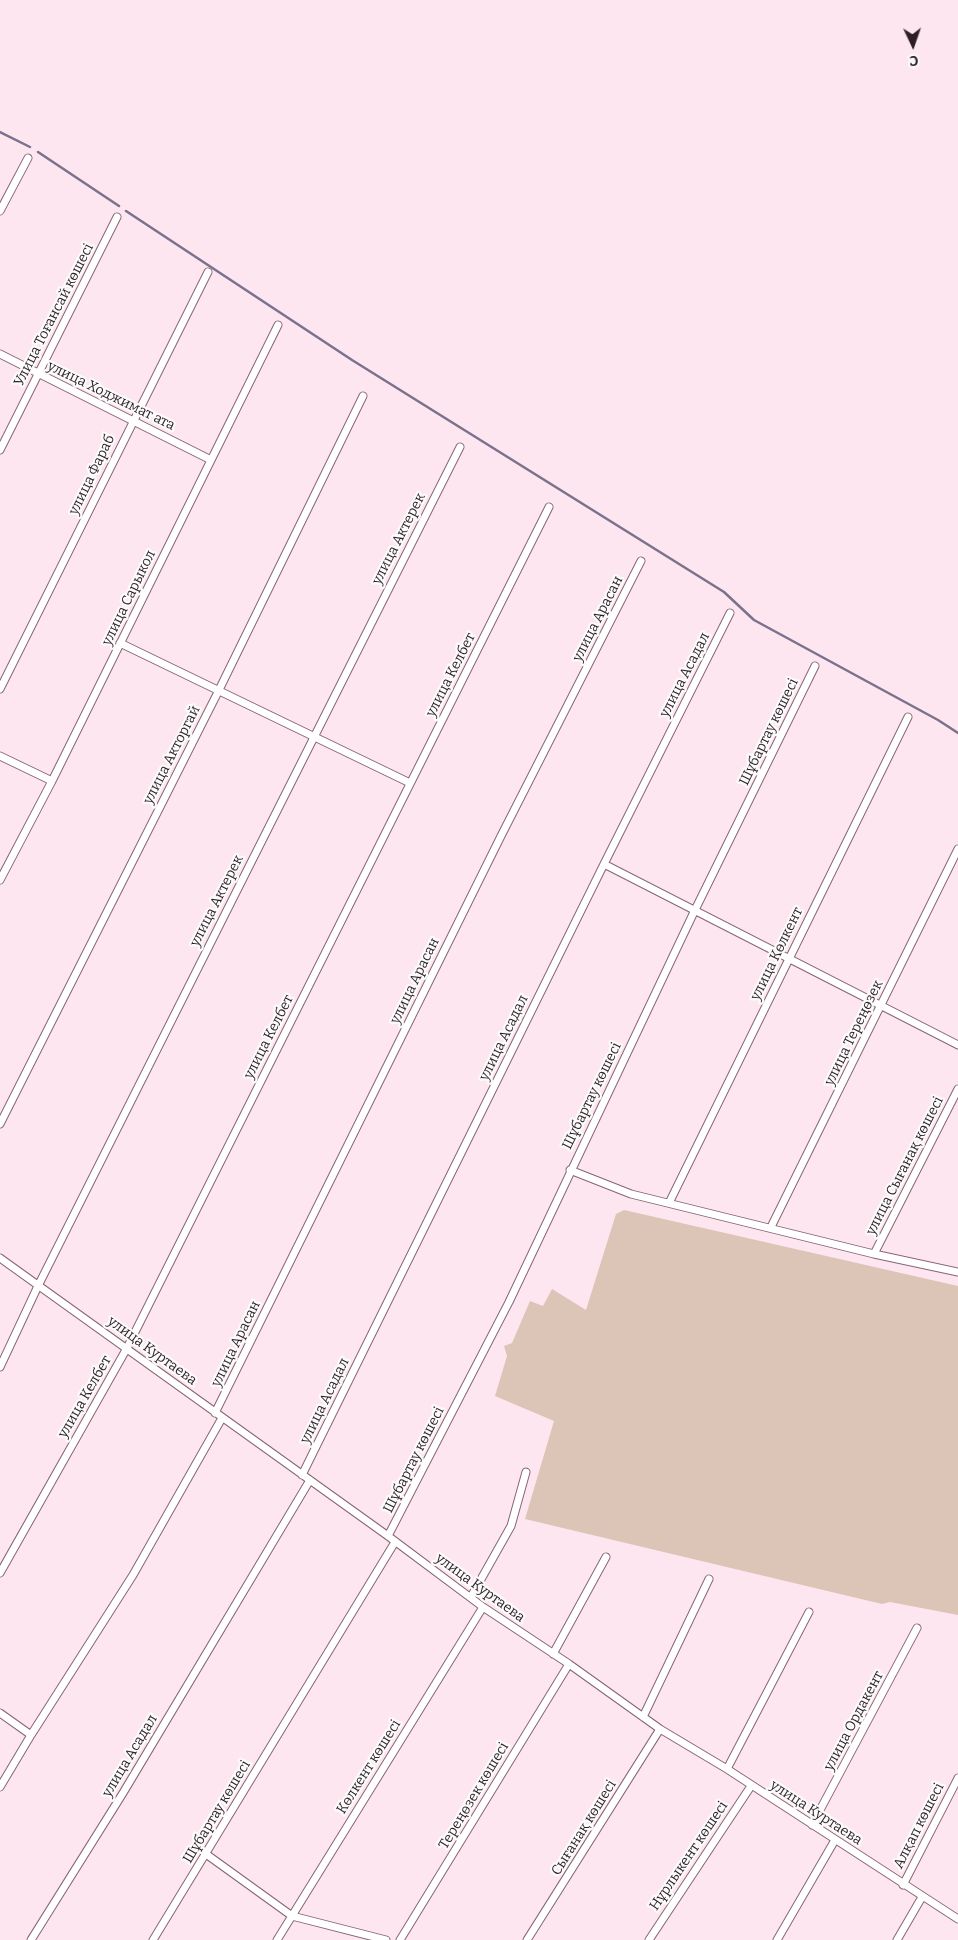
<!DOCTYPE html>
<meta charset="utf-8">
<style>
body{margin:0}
#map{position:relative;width:958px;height:1940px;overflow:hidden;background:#fee6f0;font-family:Bitter,serif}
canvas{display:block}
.north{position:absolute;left:888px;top:20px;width:50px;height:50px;-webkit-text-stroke:4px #fbfbfb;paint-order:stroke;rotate:177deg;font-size:14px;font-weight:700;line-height:20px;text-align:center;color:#2d1e25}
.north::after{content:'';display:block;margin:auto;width:18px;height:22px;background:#2d1e25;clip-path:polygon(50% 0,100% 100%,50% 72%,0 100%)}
</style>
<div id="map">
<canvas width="958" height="1940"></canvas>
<div class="north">С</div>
</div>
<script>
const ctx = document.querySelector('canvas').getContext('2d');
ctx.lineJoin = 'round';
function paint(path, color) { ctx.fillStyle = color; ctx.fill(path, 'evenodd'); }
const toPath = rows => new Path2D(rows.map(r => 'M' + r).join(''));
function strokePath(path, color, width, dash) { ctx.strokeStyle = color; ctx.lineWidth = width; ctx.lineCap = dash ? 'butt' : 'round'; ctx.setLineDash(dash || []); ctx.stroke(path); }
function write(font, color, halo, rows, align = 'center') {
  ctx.font = font + ' Bitter,serif'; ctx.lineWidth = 4.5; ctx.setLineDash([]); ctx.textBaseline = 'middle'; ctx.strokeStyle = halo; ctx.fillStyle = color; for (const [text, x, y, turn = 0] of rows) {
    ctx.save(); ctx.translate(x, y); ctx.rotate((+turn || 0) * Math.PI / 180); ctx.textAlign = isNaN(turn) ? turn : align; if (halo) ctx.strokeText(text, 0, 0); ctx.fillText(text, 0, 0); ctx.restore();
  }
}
const green = toPath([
 [624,1210,958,1286,958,1615,890,1602,882,1604,525,1519,554,1421,495,1396,507,1356,504,1346,512,1343,530,1301,543,1306,552,1289,586,1310,616,1214]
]);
const stream = toPath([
 [0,132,30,147],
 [38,152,119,206],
 [126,211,352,360,724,592,754,620,938,720,958,733]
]);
const minor = toPath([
 [0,211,28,158],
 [0,354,211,460],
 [0,450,117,217],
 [120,643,410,783],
 [0,689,208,272],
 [0,756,52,781],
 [604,864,958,1045],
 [0,880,52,781,278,325],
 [0,1124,218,692,363,396],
 [570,1170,631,1194,874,1254,958,1272],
 [669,1203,908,717],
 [771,1227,958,849],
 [874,1254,958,1089],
 [0,1258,388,1536,483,1607,569,1664,660,1729,727,1769,958,1919],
 [0,1367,38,1286,460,447],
 [215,1413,501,836,641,561],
 [302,1475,604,864,730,613],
 [388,1536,509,1302,694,912,815,666],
 [0,1573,127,1348,549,507],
 [471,1597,511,1526,526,1472],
 [553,1654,606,1557],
 [0,1713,31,1735],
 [643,1717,709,1579],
 [727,1769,809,1612],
 [0,1787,31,1735,133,1575,222,1418],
 [812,1825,917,1628],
 [206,1854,292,1916,386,1940],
 [903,1885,958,1778],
 [31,1940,123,1793,310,1480],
 [153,1940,395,1542],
 [277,1940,483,1607],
 [400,1940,569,1664],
 [527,1940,660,1729],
 [649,1940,751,1786],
 [777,1940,835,1840],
 [897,1940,922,1897]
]);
const streetNames = [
 ["Улица Тоғансай көшесі",54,315,-63],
 ["улица Ходжимат ата",111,396,26],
 ["улица Фараб",92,475,-64],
 ["улица Актерек",399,539,-63],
 ["улица Сарыкол",129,598,-64],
 ["улица Арасан",598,619,-63],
 ["улица Келбет",451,675,-63],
 ["улица Асадал",685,675,-63],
 ["Шұбартау көшесі",769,732,-64],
 ["улица Акторгай",172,755,-63],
 ["улица Актерек",217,901,-63],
 ["улица Көлкент",777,954,-64],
 ["улица Арасан",415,981,-64],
 ["улица Тереңөзек",854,1033,-64],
 ["улица Келбет",269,1037,-63],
 ["улица Асадал",504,1038,-64],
 ["Шұбартау көшесі",592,1096,-64],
 ["улица Сығанақ көшесі",905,1166,-63],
 ["улица Арасан",236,1344,-64],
 ["улица Куртаева",152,1351,36],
 ["улица Келбет",85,1397,-60],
 ["улица Асадал",325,1401,-64],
 ["Шұбартау көшесі",414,1460,-63],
 ["улица Куртаева",480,1588,36],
 ["улица Ордакент",854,1721,-62],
 ["улица Асадал",130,1756,-59],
 ["Көлкент көшесі",369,1767,-58],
 ["Тереңөзек көшесі",474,1796,-59],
 ["Шұбартау көшесі",217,1812,-59],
 ["улица Куртаева",816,1813,33],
 ["Алқап көшесі",919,1826,-63],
 ["Сығанақ көшесі",584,1828,-58],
 ["Нұрлыкент көшесі",689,1856,-56]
];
paint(green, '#dcc4b7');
strokePath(stream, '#7a718d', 2.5);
strokePath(minor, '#876574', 9);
strokePath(minor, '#fff', 7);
write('14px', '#2d1e25', '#fbfbfb', streetNames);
</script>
